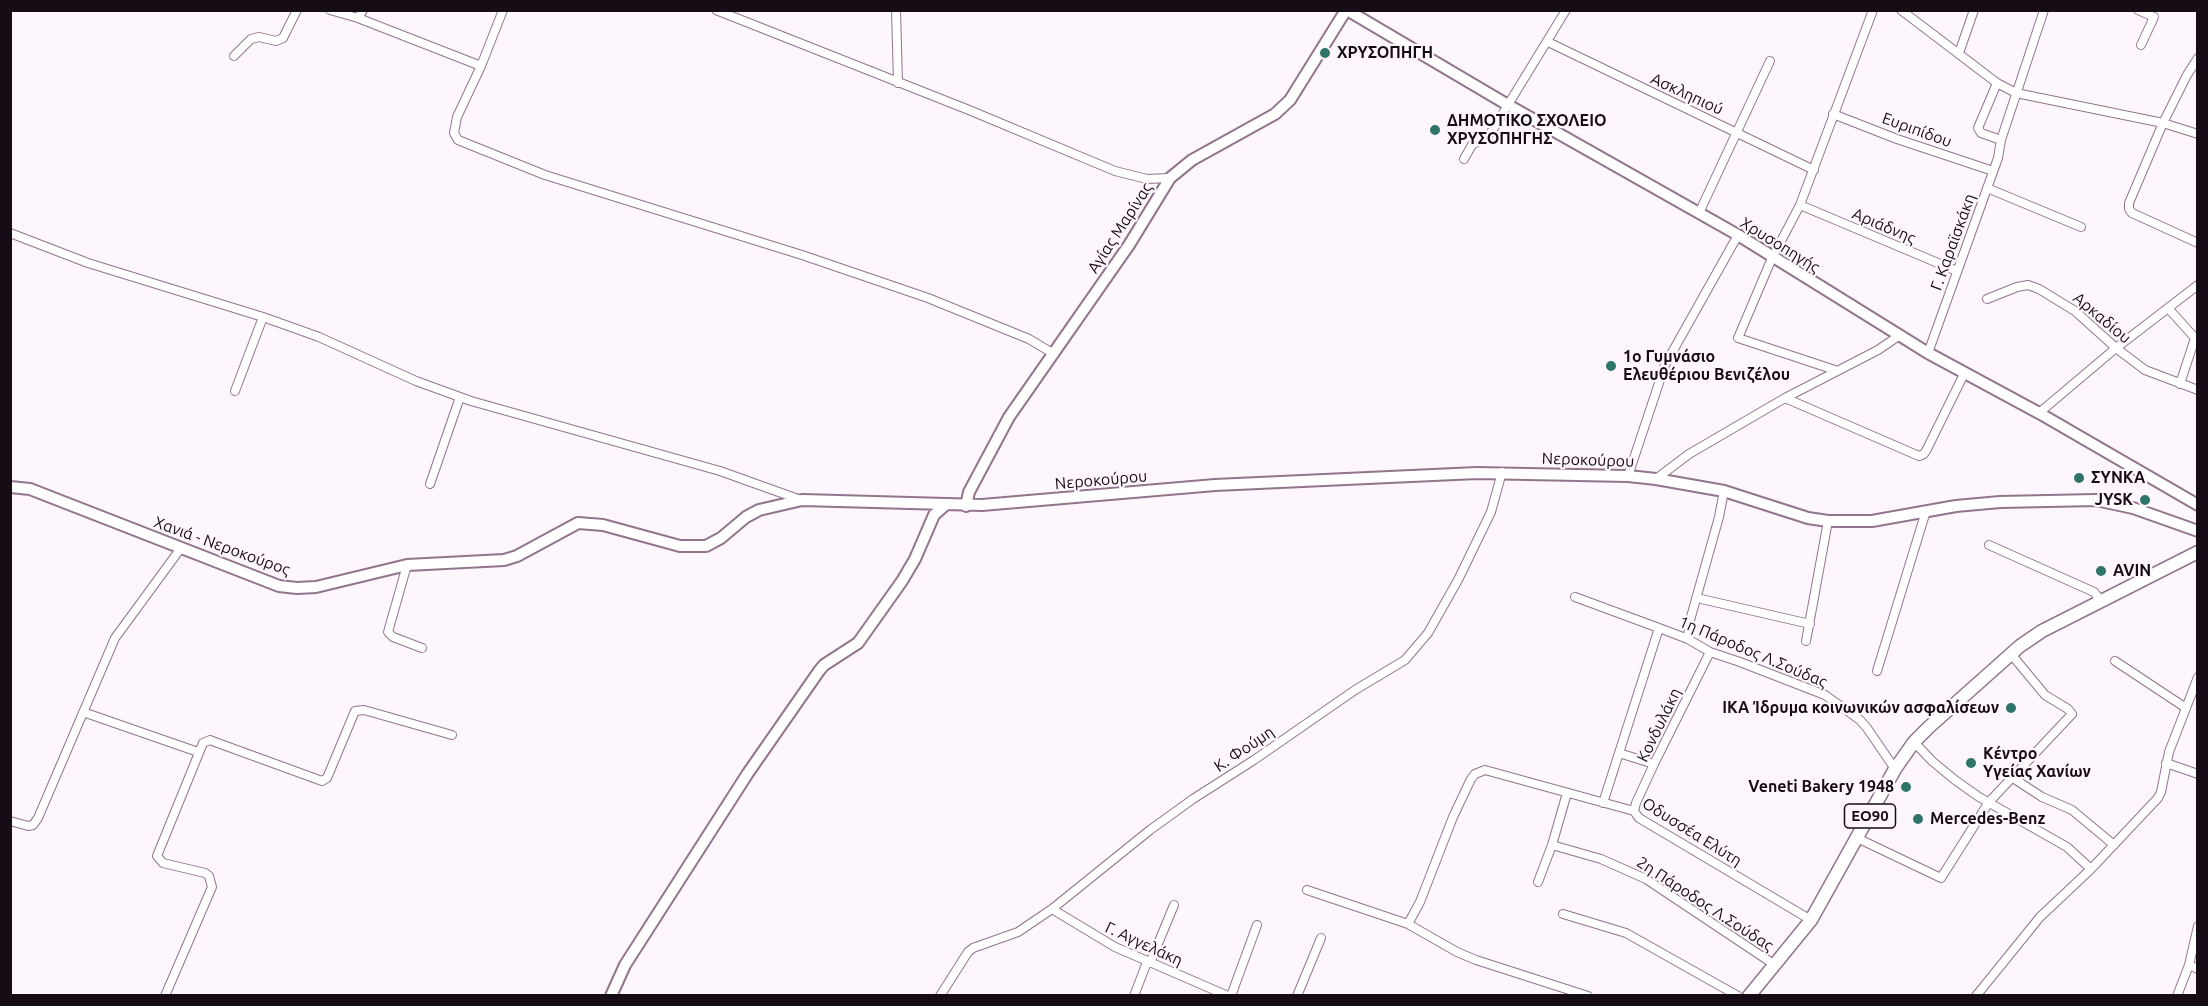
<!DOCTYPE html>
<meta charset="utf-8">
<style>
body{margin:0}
#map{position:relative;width:2208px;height:1006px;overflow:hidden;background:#fdf6fc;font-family:Ubuntu,sans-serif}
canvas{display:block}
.frame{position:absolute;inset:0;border:12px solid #160c15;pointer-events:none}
</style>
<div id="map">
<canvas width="2208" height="1006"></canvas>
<div class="frame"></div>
</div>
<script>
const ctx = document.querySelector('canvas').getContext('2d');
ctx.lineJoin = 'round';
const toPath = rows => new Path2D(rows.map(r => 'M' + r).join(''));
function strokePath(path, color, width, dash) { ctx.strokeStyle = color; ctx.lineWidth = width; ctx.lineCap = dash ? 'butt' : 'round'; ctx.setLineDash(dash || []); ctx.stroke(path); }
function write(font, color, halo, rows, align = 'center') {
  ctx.font = font + ' Ubuntu,sans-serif'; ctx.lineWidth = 4.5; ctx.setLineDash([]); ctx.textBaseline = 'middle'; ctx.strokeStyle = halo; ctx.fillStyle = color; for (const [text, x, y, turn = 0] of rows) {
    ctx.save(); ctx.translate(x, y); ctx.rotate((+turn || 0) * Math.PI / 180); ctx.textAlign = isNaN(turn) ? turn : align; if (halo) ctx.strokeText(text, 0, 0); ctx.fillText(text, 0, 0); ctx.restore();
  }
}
const street = toPath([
 [330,10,358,18,481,66],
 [503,10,481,66,457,117,454,133,458,140,545,175,802,255,928,298,1029,339,1054,354],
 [716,10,969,110,1115,171,1147,179,1170,178],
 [896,10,898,83],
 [1901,10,1997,83],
 [2138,10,2154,17,2141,45],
 [358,18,363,10],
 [1548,42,1814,170],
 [1959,53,1974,10],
 [234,56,251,39,259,37,276,41,283,38,297,10],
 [2198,58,2187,75,2163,123,2129,203,2129,209,2132,213,2198,243],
 [1833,114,1897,139,1993,171],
 [2001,140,2044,10],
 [1464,159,1472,145,1486,137,1492,131,1566,10],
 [1987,188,2081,227],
 [1800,205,1957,271],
 [1699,213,1770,61],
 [10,233,88,263,263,317,319,337,416,381,471,401,720,471,801,500],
 [1987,299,2017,287,2028,285,2039,289,2075,311,2116,348,2145,370,2198,390],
 [2168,308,2195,338,2180,384],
 [1928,353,1998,158,2001,140,1981,133,1978,128,1997,83,2016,93,2163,123,2198,134],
 [1835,370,1738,338,1772,258,1800,205,1873,10],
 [235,391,263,317],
 [1785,398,1919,456,1924,454,1927,449,1965,372],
 [2039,413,2116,348,2198,285],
 [1628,476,1665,365,1738,235],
 [1656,479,1689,454,1785,398,1878,350,1900,335],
 [430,484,460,397],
 [1989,545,2094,592,2101,601],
 [407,565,388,632,393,637,422,648],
 [1575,597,1659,628,1688,639,1710,652,1740,662,1825,695,1860,720,1867,728,1895,769],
 [1697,598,1810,624],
 [1688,639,1689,624,1719,517,1724,491],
 [1806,641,1828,521],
 [2115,661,2186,708],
 [1877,671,1926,511],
 [83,712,198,752],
 [1914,742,1932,761,1955,780,1979,797,2067,847,2091,869],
 [1619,753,1654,764],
 [2166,763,2198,774],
 [2013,778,2042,797,2072,810,2114,845],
 [1603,803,1659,628],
 [1634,811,1636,803,1654,764,1710,652],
 [10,821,28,826,33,825,38,818,115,638,181,548],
 [1857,838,1941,878,1989,802,2072,714,2068,709,2045,695,2011,654],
 [1552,845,1601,859,1646,879,1775,965],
 [1538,882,1552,845,1567,793],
 [1307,890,1408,924,1457,952,1476,960,1588,996],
 [1052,909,1115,947,1228,996],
 [1563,914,1626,933,1738,996],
 [1408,924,1420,902,1453,817,1471,779,1475,774,1485,770,1634,811,1639,818,1811,920],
 [1150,963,1174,905],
 [2189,965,2198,969],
 [165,996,212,887,209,876,205,873,163,863,157,856,203,743,210,740,215,742,322,781,327,778,355,711,364,710,452,735],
 [940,996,968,952,973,948,1018,932,1052,909,1150,830,1193,799,1254,760,1355,690,1405,660,1428,633,1458,580,1491,512,1502,472],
 [1134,996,1147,962],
 [1231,996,1257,925],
 [1297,996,1321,938],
 [1976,996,2040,917,2091,869,2158,798,2161,792,2169,752,2198,677],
 [2177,996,2189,965,2198,926]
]);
const secondary = toPath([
 [1347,10,1508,105,1738,235,1928,353,2039,413,2198,505],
 [10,487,30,489,279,586,297,588,316,587,407,565,504,560,517,556,578,523,603,525,680,546,706,546,721,538,746,517,759,510,802,500,982,505,1215,485,1477,473,1628,476,1656,479,1724,491,1808,518,1828,521,1872,521,1956,506,2000,502,2096,500,2133,508,2198,531],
 [966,506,969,492,1009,417,1129,245,1170,178,1192,160,1275,114,1290,100,1346,10],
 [611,996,625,965,748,773,819,671,824,665,858,643,902,581,915,559,934,515,944,506]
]);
const primary = toPath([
 [1749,996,1811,920,1895,769,1914,742,1929,727,2020,646,2042,631,2198,552]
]);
const markers = [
 [1325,53,6,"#2e7469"],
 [1435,130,6,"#2e7469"],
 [1611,366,6,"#2e7469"],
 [2079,478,6,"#2e7469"],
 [2145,500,6,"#2e7469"],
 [2101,571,6,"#2e7469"],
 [2011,708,6,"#2e7469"],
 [1971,763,6,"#2e7469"],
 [1906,787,6,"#2e7469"],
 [1918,819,6,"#2e7469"]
];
const shields = [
 [1870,816,51]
];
const shieldNames = [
 ["ΕΟ90",1870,816]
];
const poiNames = [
 ["ΧΡΥΣΟΠΗΓΗ",1337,53],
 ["ΔΗΜΟΤΙΚΟ ΣΧΟΛΕΙΟ",1447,121],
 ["ΧΡΥΣΟΠΗΓΗΣ",1447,139],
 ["1ο Γυμνάσιο",1623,357],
 ["Ελευθέριου Βενιζέλου",1623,375],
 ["ΣΥΝΚΑ",2091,478],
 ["JYSK",2133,500,"right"],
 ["AVIN",2113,571],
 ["ΙΚΑ Ίδρυμα κοινωνικών ασφαλίσεων",1999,708,"right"],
 ["Κέντρο",1983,754],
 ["Υγείας Χανίων",1983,772],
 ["Veneti Bakery 1948",1894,787,"right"],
 ["Mercedes-Benz",1930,819]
];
const streetNames = [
 ["Ασκληπιού",1687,94,25],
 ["Ευριπίδου",1917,130,20],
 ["Αριάδνης",1884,226,23],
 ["Αγίας Μαρίνας",1120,228,-57],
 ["Γ. Καραϊσκάκη",1953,242,-70],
 ["Χρυσοπηγής",1780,245,32],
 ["Αρκαδίου",2102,318,40],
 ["Νεροκούρου",1588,460,2],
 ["Νεροκούρου",1101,480,-5],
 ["Χανιά - Νεροκούρος",222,546,20],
 ["1η Πάροδος Λ.Σούδας",1753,652,23],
 ["Κονδυλάκη",1659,725,-64],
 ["Κ. Φούμη",1244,749,-34],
 ["Οδυσσέα Ελύτη",1692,832,32],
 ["2η Πάροδος Λ.Σούδας",1705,904,33],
 ["Γ. Αγγελάκη",1144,944,25]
];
strokePath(street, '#92758d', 10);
strokePath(secondary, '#92758d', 14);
strokePath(primary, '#92758d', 15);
strokePath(street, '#fff', 8);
strokePath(secondary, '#fff', 10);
strokePath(primary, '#fff', 12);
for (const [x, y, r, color] of markers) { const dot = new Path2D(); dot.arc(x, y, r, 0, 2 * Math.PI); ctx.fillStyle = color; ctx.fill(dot); strokePath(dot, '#fdf6fc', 2); }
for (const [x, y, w] of shields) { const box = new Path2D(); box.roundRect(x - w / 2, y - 12, w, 24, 4.5); ctx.fillStyle = '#fdf6fc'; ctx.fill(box); strokePath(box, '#160c15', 1.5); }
write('bold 15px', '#160c15', null, shieldNames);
write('bold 16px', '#160c15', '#fdf6fc', poiNames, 'left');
write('16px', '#160c15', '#fdf6fc', streetNames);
</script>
